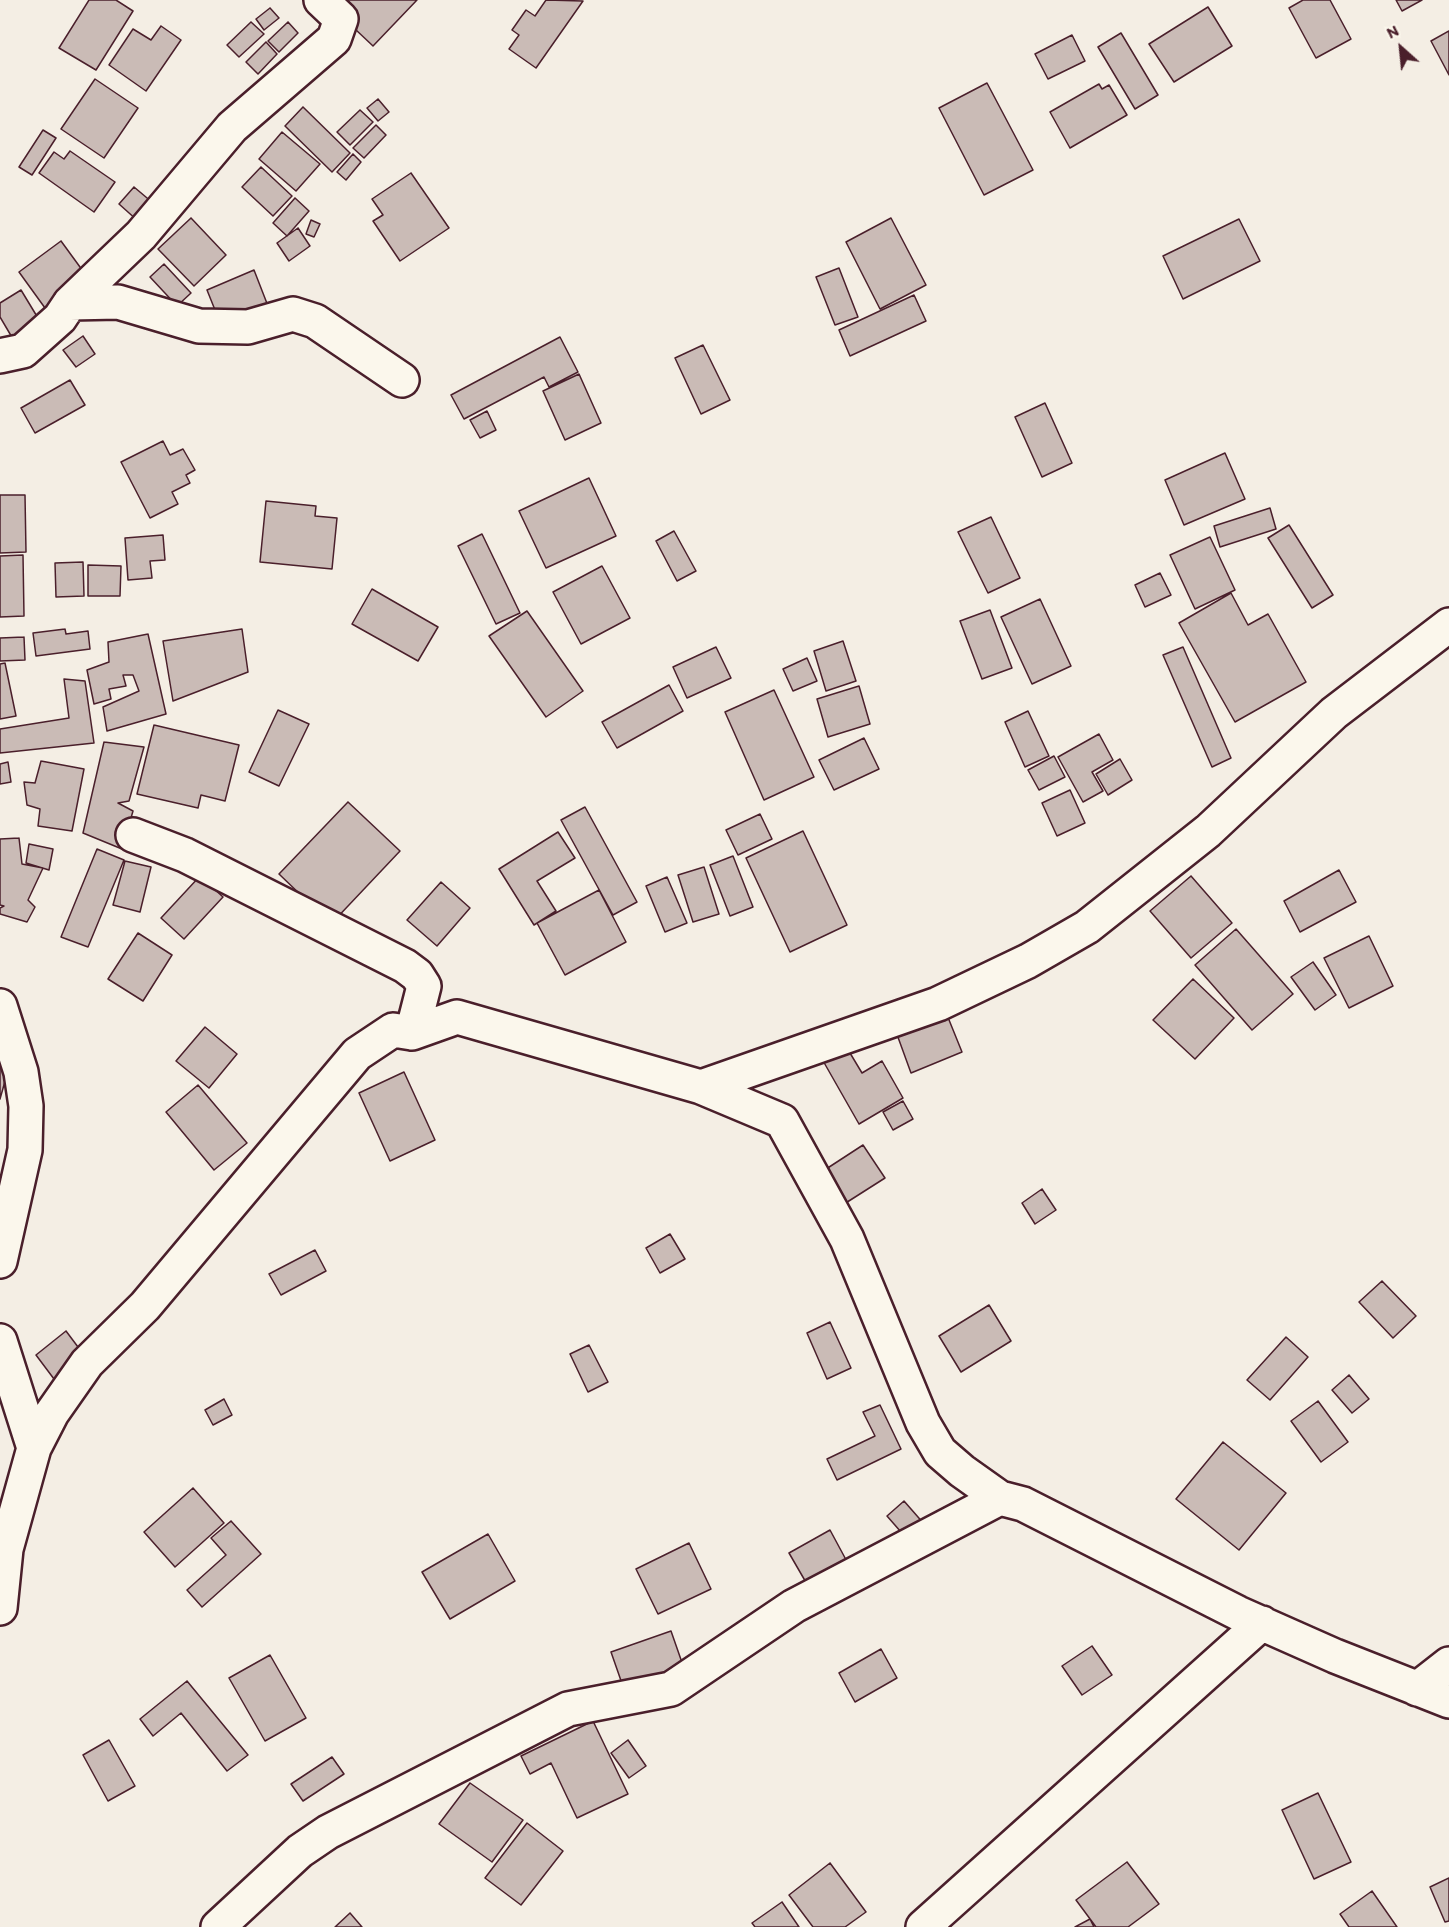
<!DOCTYPE html>
<style>
body{margin:0}
#map{position:relative;width:1449px;height:1927px;overflow:hidden;background:#f4eee4;font-family:Itim,sans-serif}
canvas{display:block}
.north{position:absolute;left:1371px;top:18px;width:60px;height:60px;-webkit-text-stroke:4px #fbf7ec;paint-order:stroke;rotate:333deg;font-size:16px;font-weight:700;line-height:24px;text-align:center;color:#4a1f2b}
.north::after{content:'';display:block;margin:auto;width:21px;height:27px;background:#4a1f2b;clip-path:polygon(50% 0,100% 100%,50% 72%,0 100%)}
</style>
<div id="map">
<canvas width="1449" height="1927"></canvas>
<div class="north">N</div>
</div>
<script>
const ctx = document.querySelector('canvas').getContext('2d');
ctx.lineJoin = 'round';
function paint(path, color) { ctx.fillStyle = color; ctx.fill(path, 'evenodd'); }
const toPath = rows => new Path2D(rows.map(r => 'M' + r).join(''));
function strokePath(path, color, width, dash) { ctx.strokeStyle = color; ctx.lineWidth = width; ctx.lineCap = dash ? 'butt' : 'round'; ctx.setLineDash(dash || []); ctx.stroke(path); }
const building = toPath([
 [89,0,116,0,133,11,96,70,59,48,89,0],
 [348,0,417,0,373,46,337,12,348,0],
 [546,0,583,1,536,68,509,49,519,35,512,30,526,10,535,16,546,0],
 [1303,0,1330,0,1351,39,1316,58,1289,8,1303,0],
 [1396,0,1422,0,1402,11,1396,0],
 [1208,7,1232,46,1174,82,1149,44,1208,7],
 [270,8,279,18,264,30,256,19,270,8],
 [251,22,264,34,239,57,227,45,251,22],
 [288,22,298,33,279,52,268,41,288,22],
 [161,26,181,40,146,91,109,65,133,29,151,40,161,26],
 [1449,31,1449,75,1431,41,1449,31],
 [1121,33,1158,95,1135,109,1098,47,1121,33],
 [1072,35,1085,61,1048,79,1035,54,1072,35],
 [266,42,277,54,258,74,246,62,266,42],
 [95,79,138,108,104,158,61,129,95,79],
 [987,83,1033,170,984,195,939,108,987,83],
 [1099,84,1102,89,1109,85,1127,115,1070,148,1050,112,1099,84],
 [378,99,389,112,378,121,367,108,378,99],
 [303,107,350,153,332,172,285,126,303,107],
 [360,110,373,122,350,145,337,132,360,110],
 [376,125,386,135,364,158,353,148,376,125],
 [43,130,56,138,32,175,19,167,43,130],
 [282,132,320,164,296,191,259,159,282,132],
 [70,151,115,182,94,212,39,173,54,152,64,159,70,151],
 [353,154,361,162,346,180,337,172,353,154],
 [261,167,292,196,273,216,242,187,261,167],
 [411,173,449,228,400,261,373,221,383,215,372,199,411,173],
 [134,187,153,203,138,221,119,204,134,187],
 [295,198,309,211,287,236,273,223,295,198],
 [191,218,226,255,194,286,158,249,191,218],
 [891,218,926,285,880,309,846,242,891,218],
 [1239,219,1260,261,1183,299,1163,256,1239,219],
 [311,220,320,224,314,237,306,234,311,220],
 [298,228,310,246,289,261,277,243,298,228],
 [61,241,88,278,45,308,19,272,61,241],
 [164,264,191,293,177,306,150,277,164,264],
 [839,268,858,317,835,325,816,277,839,268],
 [254,270,268,306,221,325,207,290,254,270],
 [21,290,41,323,13,339,0,317,0,303,21,290],
 [914,295,926,321,850,356,839,330,914,295],
 [83,336,95,354,76,367,63,350,83,336],
 [560,337,578,372,549,387,544,377,464,419,451,395,560,337],
 [703,345,730,400,701,414,675,358,703,345],
 [579,374,601,423,565,440,543,391,579,374],
 [70,380,85,405,35,433,21,408,70,380],
 [1045,403,1072,463,1042,477,1015,417,1045,403],
 [487,411,496,430,480,438,470,420,487,411],
 [163,441,170,455,183,449,195,470,186,475,190,483,172,492,178,504,150,518,121,462,163,441],
 [1225,453,1245,499,1184,525,1165,480,1225,453],
 [589,478,616,536,546,568,519,511,589,478],
 [0,495,25,495,26,552,0,553,0,495],
 [266,501,316,506,315,516,337,518,332,569,260,562,266,501],
 [1270,508,1276,529,1220,547,1214,526,1270,508],
 [991,517,1020,578,988,593,958,532,991,517],
 [1289,525,1333,595,1312,608,1268,538,1289,525],
 [674,531,696,571,677,581,656,541,674,531],
 [482,534,520,613,496,624,458,546,482,534],
 [163,535,165,560,150,561,152,578,128,580,125,538,163,535],
 [1210,537,1235,590,1195,609,1170,555,1210,537],
 [23,555,24,616,0,617,0,556,23,555],
 [83,562,84,596,56,597,55,563,83,562],
 [88,565,121,566,120,596,88,596,88,565],
 [602,566,630,618,581,644,553,592,602,566],
 [1160,573,1171,595,1145,607,1135,585,1160,573],
 [372,589,438,627,418,661,352,624,372,589],
 [1231,593,1248,625,1268,614,1306,682,1235,722,1179,623,1231,593],
 [1040,599,1071,666,1032,684,1001,617,1040,599],
 [990,610,1012,668,982,679,960,621,990,610],
 [527,611,583,691,546,717,489,636,527,611],
 [65,629,66,634,88,631,90,649,36,656,33,633,65,629],
 [242,629,248,672,173,701,163,641,242,629],
 [148,634,166,714,107,731,103,707,139,691,133,675,123,675,126,686,109,689,111,699,94,704,87,670,109,662,108,642,148,634],
 [24,637,25,660,0,661,0,638,24,637],
 [843,641,856,681,826,691,814,651,843,641],
 [716,647,731,678,687,698,673,667,716,647],
 [1183,647,1231,758,1212,767,1163,655,1183,647],
 [807,658,817,681,793,691,783,669,807,658],
 [5,663,16,716,0,719,0,664,5,663],
 [64,679,85,681,94,743,0,753,0,729,69,718,64,679],
 [669,685,683,711,617,748,602,722,669,685],
 [859,686,870,724,828,737,817,699,859,686],
 [774,690,814,777,764,800,725,712,774,690],
 [278,710,309,724,279,786,249,772,278,710],
 [1028,711,1049,756,1025,767,1005,722,1028,711],
 [154,725,239,745,225,801,201,795,198,808,137,794,154,725],
 [1099,734,1113,760,1092,772,1103,791,1083,802,1058,757,1099,734],
 [864,738,879,769,834,790,819,760,864,738],
 [104,742,144,747,129,801,118,803,133,811,122,849,83,833,104,742],
 [1054,756,1065,777,1039,790,1028,770,1054,756],
 [1120,759,1132,780,1108,795,1096,774,1120,759],
 [41,761,84,769,72,831,38,826,40,809,27,805,24,782,35,783,41,761],
 [8,762,11,782,0,784,0,764,8,762],
 [1070,790,1085,823,1057,836,1042,803,1070,790],
 [348,802,400,851,331,924,279,874,348,802],
 [585,807,637,902,613,915,561,820,585,807],
 [760,814,772,839,738,855,726,830,760,814],
 [803,831,847,925,790,952,746,858,803,831],
 [558,832,575,858,537,881,556,911,534,925,499,869,558,832],
 [19,838,22,864,43,868,28,900,35,907,27,922,0,914,0,908,4,906,0,905,0,839,19,838],
 [29,844,53,849,49,870,26,863,29,844],
 [97,849,124,860,88,947,61,937,97,849],
 [733,856,753,907,730,916,710,865,733,856],
 [125,861,151,867,140,912,113,905,125,861],
 [704,867,719,914,693,922,678,875,704,867],
 [1339,870,1356,902,1300,932,1284,901,1339,870],
 [200,876,223,897,184,939,161,918,200,876],
 [1191,876,1232,923,1191,958,1150,911,1191,876],
 [667,877,687,923,665,932,646,886,667,877],
 [441,882,470,908,437,946,407,920,441,882],
 [599,890,626,942,565,975,537,923,599,890],
 [1236,929,1293,994,1252,1030,1195,965,1236,929],
 [138,933,172,955,143,1001,108,979,138,933],
 [1369,936,1393,986,1349,1008,1324,958,1369,936],
 [1313,962,1336,995,1315,1010,1291,977,1313,962],
 [1193,979,1234,1018,1195,1059,1153,1020,1193,979],
 [945,1010,962,1052,911,1073,895,1029,945,1010],
 [205,1027,237,1054,209,1088,176,1061,205,1027],
 [841,1038,862,1073,882,1061,903,1098,859,1124,818,1052,841,1038],
 [0,1064,9,1067,0,1099,0,1064],
 [404,1072,435,1140,390,1161,359,1093,404,1072],
 [198,1085,247,1143,214,1170,166,1112,198,1085],
 [903,1101,913,1119,893,1130,883,1112,903,1101],
 [863,1145,885,1178,841,1206,820,1173,863,1145],
 [1042,1189,1056,1210,1035,1224,1022,1203,1042,1189],
 [670,1234,685,1259,660,1273,646,1248,670,1234],
 [315,1250,326,1271,281,1295,269,1274,315,1250],
 [1382,1281,1416,1316,1393,1338,1359,1302,1382,1281],
 [989,1305,1011,1341,961,1372,939,1336,989,1305],
 [830,1322,851,1368,827,1379,807,1333,830,1322],
 [66,1331,87,1359,57,1383,36,1355,66,1331],
 [1286,1337,1308,1357,1270,1400,1247,1380,1286,1337],
 [589,1345,608,1382,588,1392,570,1354,589,1345],
 [1349,1375,1369,1399,1352,1413,1332,1390,1349,1375],
 [224,1399,232,1415,213,1425,205,1410,224,1399],
 [1318,1401,1348,1442,1321,1462,1291,1421,1318,1401],
 [880,1405,901,1449,837,1480,827,1459,875,1436,863,1412,880,1405],
 [1223,1442,1286,1493,1239,1550,1176,1499,1223,1442],
 [193,1488,224,1523,175,1567,144,1532,193,1488],
 [904,1501,925,1525,908,1540,887,1516,904,1501],
 [231,1521,261,1554,202,1607,187,1590,226,1555,211,1538,231,1521],
 [830,1530,851,1569,811,1591,789,1553,830,1530],
 [488,1534,515,1581,450,1619,422,1572,488,1534],
 [689,1543,711,1589,658,1614,636,1569,689,1543],
 [671,1631,686,1674,626,1695,611,1652,671,1631],
 [1092,1646,1112,1675,1082,1695,1062,1666,1092,1646],
 [881,1649,897,1678,855,1702,839,1673,881,1649],
 [270,1655,306,1718,265,1741,229,1678,270,1655],
 [187,1681,248,1755,227,1771,181,1713,153,1736,140,1719,187,1681],
 [593,1721,628,1794,577,1818,551,1763,530,1774,521,1756,593,1721],
 [109,1740,135,1786,108,1801,83,1755,109,1740],
 [628,1740,646,1766,629,1778,611,1753,628,1740],
 [332,1757,344,1774,303,1801,291,1784,332,1757],
 [470,1783,523,1820,492,1862,439,1824,470,1783],
 [1318,1793,1351,1862,1314,1879,1282,1810,1318,1793],
 [527,1823,563,1851,521,1905,485,1878,527,1823],
 [1127,1862,1159,1904,1128,1927,1096,1927,1076,1900,1127,1862],
 [830,1863,866,1912,845,1927,813,1927,789,1895,830,1863],
 [1449,1878,1449,1921,1445,1922,1430,1887,1449,1878],
 [1372,1891,1397,1927,1349,1927,1340,1914,1372,1891],
 [782,1902,799,1927,755,1927,752,1923,782,1902],
 [350,1913,362,1927,335,1927,350,1913],
 [1090,1919,1094,1927,1075,1927,1090,1919]
]);
const minor = toPath([
 [70,303,118,302,199,326,248,327,293,314,315,321,402,380],
 [0,356,23,351,60,318,70,303,141,235,232,127,334,39,341,19,321,0],
 [133,835,185,855,405,966,417,975,424,986,412,1033],
 [0,1006,21,1072,26,1106,25,1150,0,1261],
 [701,1087,782,1121,847,1239,923,1423,940,1452,962,1471,1000,1498,1023,1504,1238,1613,1335,1656,1449,1701],
 [0,1341,34,1448],
 [0,1608,6,1549,34,1448,52,1413,87,1363,145,1306,357,1054,393,1030,412,1033,457,1017,701,1087,938,1004,1028,961,1087,927,1208,831,1334,713,1449,625],
 [1417,1689,1449,1664],
 [218,1927,300,1851,328,1832,568,1709,671,1689,794,1606,1000,1498],
 [923,1927,1262,1623]
]);
paint(building, '#cabbb6');
strokePath(building, '#4a1f2b', 1.5);
strokePath(minor, '#4a1f2b', 38);
strokePath(minor, '#fbf7ec', 33);
</script>
